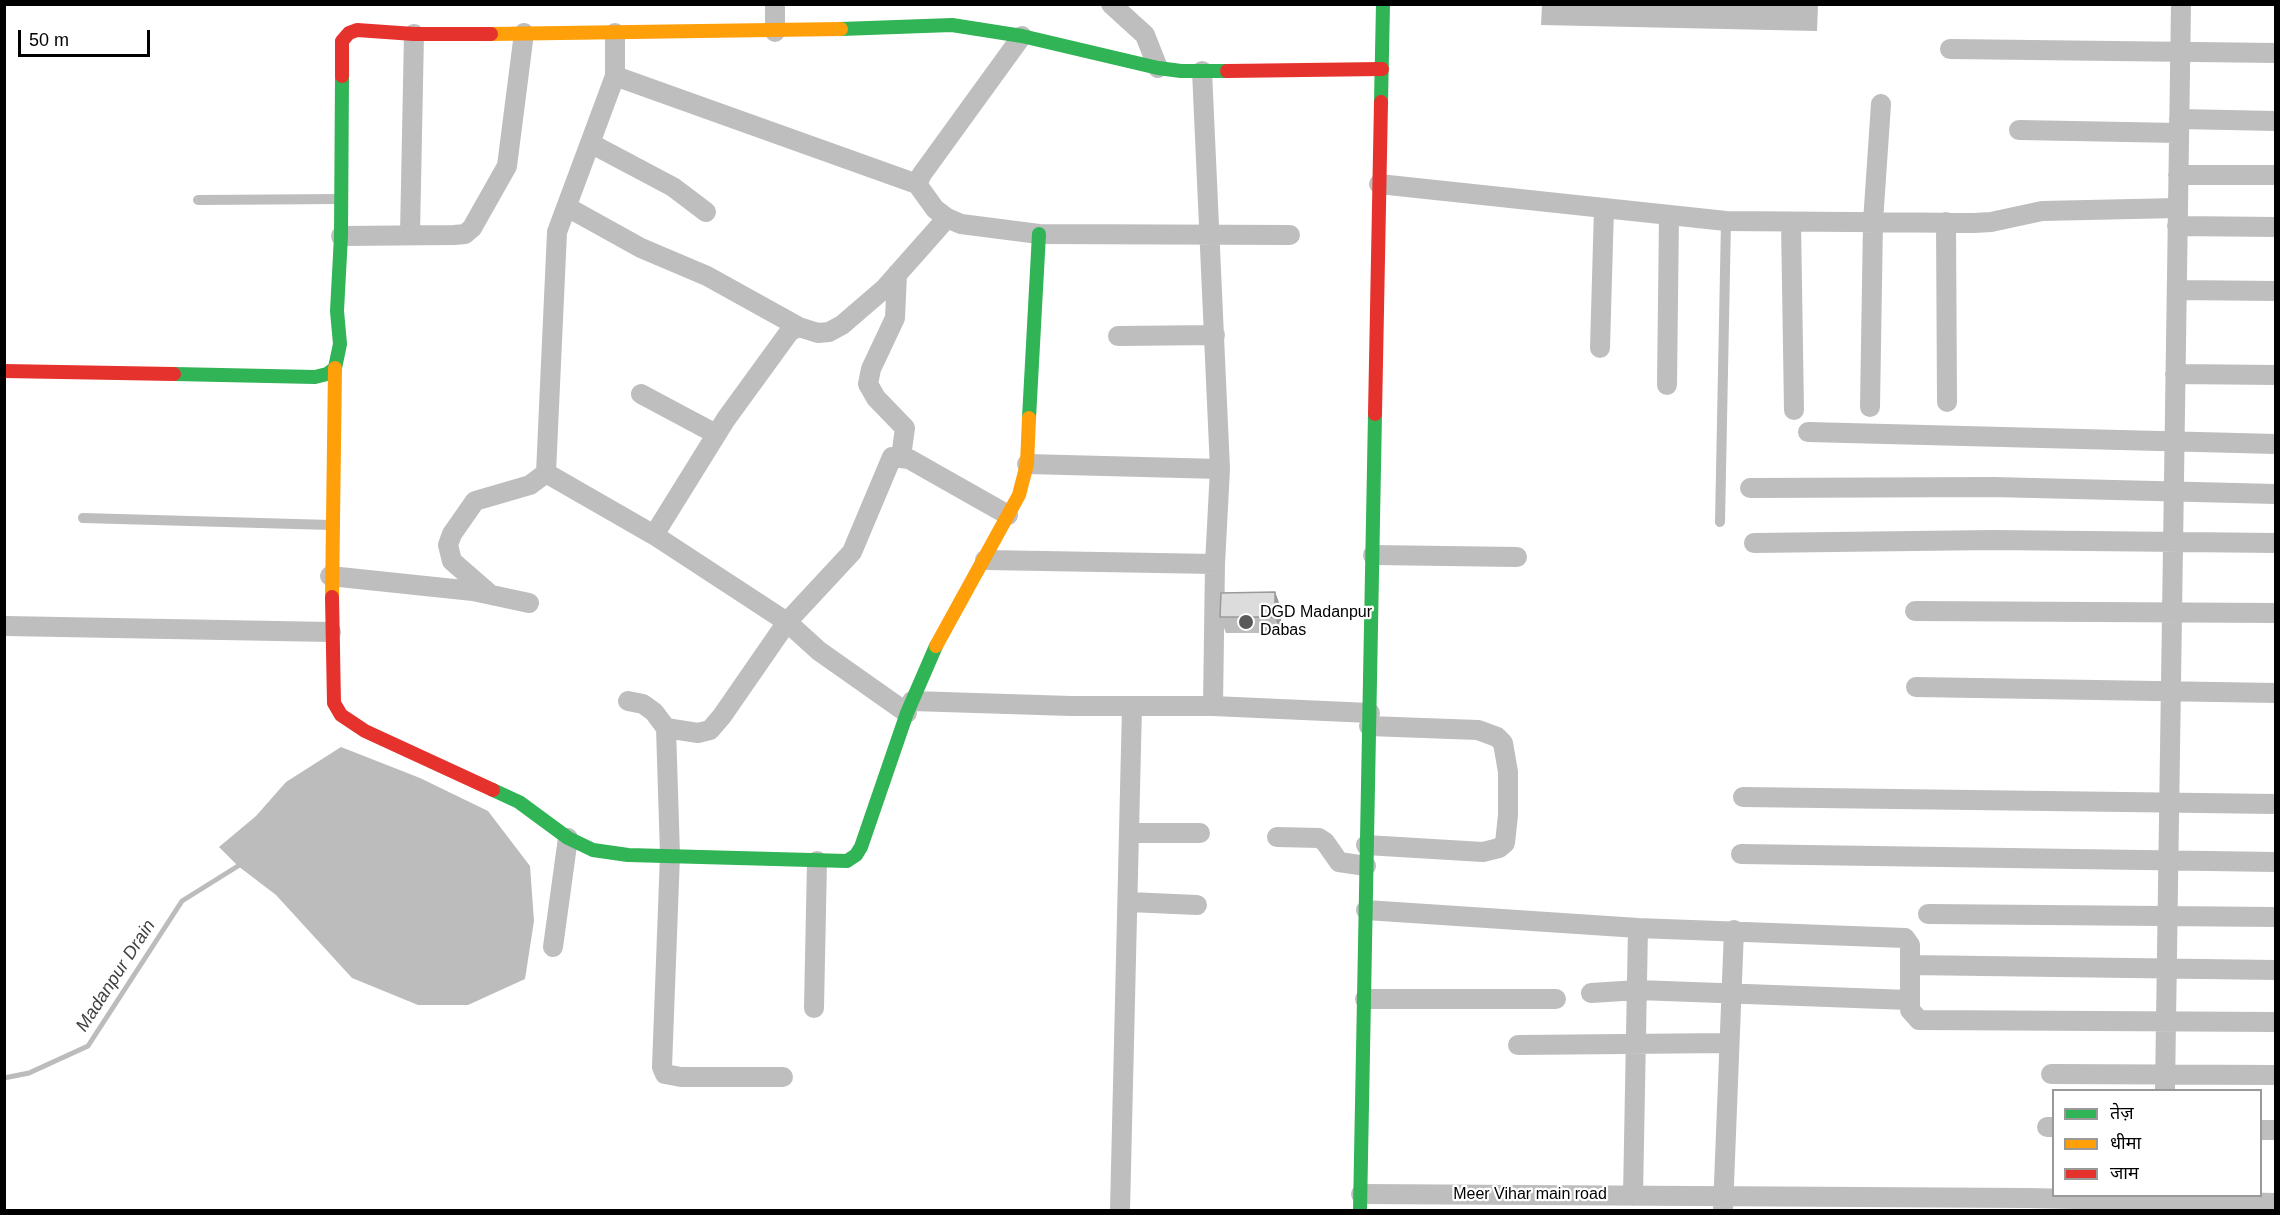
<!DOCTYPE html>
<meta charset="utf-8">
<style>
body{margin:0}
#map{position:relative;width:2280px;height:1215px;overflow:hidden;background:#fff;font-family:Arial,"Noto Sans Devanagari",sans-serif}
canvas{display:block}
.frame{position:absolute;inset:0;border:6px solid #000;pointer-events:none}
.legend{position:absolute;left:2052px;top:1089px;width:210px;height:108px;box-sizing:border-box;background:#fff;border:2px solid #999;margin:0;padding:8px 10px;list-style:none;font-size:18px;color:#000}
.legend li{display:flex;align-items:center;gap:12px;height:30px}
.legend b{width:30px;border:2px solid #999}
.scale{position:absolute;left:18px;top:30px;width:132px;height:27px;box-sizing:border-box;border:3px solid #000;border-top:0;padding-left:8px;font-size:18px;line-height:21px;white-space:nowrap;color:#000;-webkit-text-stroke:4px #fff;paint-order:stroke}
</style>
<div id="map">
<canvas width="2280" height="1215"></canvas>
<div class="frame"></div>
<ul class="legend">
<li><b style="height:8px;background:#30b455"></b>तेज़</li>
<li><b style="height:8px;background:#ff9f0a"></b>धीमा</li>
<li><b style="height:8px;background:#e5322d"></b>जाम</li>
</ul>
<div class="scale">50 m</div>
</div>
<script>
const ctx = document.querySelector('canvas').getContext('2d');
ctx.lineJoin = 'round';
function paint(path, color) { ctx.fillStyle = color; ctx.fill(path, 'evenodd'); }
const toPath = rows => new Path2D(rows.map(r => 'M' + r).join(''));
function strokePath(path, color, width, dash) { ctx.strokeStyle = color; ctx.lineWidth = width; ctx.lineCap = dash ? 'butt' : 'round'; ctx.setLineDash(dash || []); ctx.stroke(path); }
function write(font, color, halo, rows, align = 'center') {
  ctx.font = font + ' Arial,sans-serif'; ctx.lineWidth = 4.5; ctx.setLineDash([]); ctx.textBaseline = 'middle'; ctx.strokeStyle = halo; ctx.fillStyle = color; for (const [text, x, y, turn = 0] of rows) {
    ctx.save(); ctx.translate(x, y); ctx.rotate((+turn || 0) * Math.PI / 180); ctx.textAlign = isNaN(turn) ? turn : align; if (halo) ctx.strokeText(text, 0, 0); ctx.fillText(text, 0, 0); ctx.restore();
  }
}
const water = toPath([
 [1542,5,1818,5,1817,31,1541,25],
 [341,747,420,778,488,811,530,866,534,921,525,979,468,1005,418,1005,352,978,276,895,238,866,219,847,256,816,286,782]
]);
const stream = toPath([
 [4,1078,29,1073,88,1046,182,901,238,866]
]);
const lane = toPath([
 [198,200,341,199],
 [83,518,331,525],
 [1720,522,1726,221]
]);
const street = toPath([
 [775,4,775,32],
 [1111,4,1145,35,1158,68],
 [615,33,615,76,917,184],
 [1022,36,922,174,917,184,935,209,947,218,961,224,1039,234,1290,235],
 [1950,49,2276,53],
 [1202,71,1220,469,1215,564,1213,706],
 [2179,119,2276,121],
 [2019,130,2179,133],
 [590,143,673,187,706,212],
 [2178,175,2276,175],
 [1379,184,1726,221,1974,223,1991,222,2042,211,2178,208],
 [567,207,641,248,707,276,799,327],
 [1791,222,1794,410],
 [1946,222,1947,402],
 [2177,226,2276,227],
 [410,234,414,34],
 [341,236,454,235,465,234,472,228,507,166,524,33],
 [897,274,895,318,871,369,868,384,876,398,905,428,901,457],
 [2177,290,2276,291],
 [1118,336,1215,335],
 [1600,348,1604,208],
 [2175,374,2276,375],
 [1667,385,1669,215],
 [641,394,716,434],
 [1870,407,1873,222,1881,104],
 [1808,432,2276,444],
 [1027,464,1220,469],
 [546,473,654,535,787,622,819,651,907,713],
 [1750,488,1993,487,2276,494],
 [654,535,726,419,790,331,799,327,818,333,829,332,842,325,885,288,947,218],
 [1754,543,1993,540,2276,543],
 [1373,555,1517,557],
 [985,560,1215,564],
 [330,576,473,591,529,603],
 [491,595,452,561,448,545,452,534,475,501,530,485,546,473,557,232,615,76],
 [1915,611,2276,613],
 [6,626,331,632],
 [1916,687,2276,693],
 [628,701,643,704,654,712,666,728,670,855,662,1067,665,1074,681,1077,783,1077],
 [912,701,1071,706,1213,706,1370,713],
 [666,728,698,733,710,730,722,716,787,622,852,552,892,457,909,459,1008,515],
 [1743,797,2276,804],
 [1131,833,1200,833],
 [1277,837,1319,838,1325,842,1339,862,1366,866],
 [1366,845,1483,852,1499,848,1505,843,1508,815,1508,772,1503,743,1497,737,1478,730,1369,726],
 [1741,854,2276,862],
 [1129,902,1197,905],
 [1366,910,1638,928,1905,938,1910,945,1910,1010,1919,1020,2276,1022],
 [1928,914,2276,917],
 [553,947,568,838],
 [1910,965,2276,970],
 [1591,993,1638,990,1909,1000],
 [1365,999,1556,999],
 [814,1008,817,861],
 [1518,1045,1729,1043],
 [2051,1074,2276,1075],
 [2165,1090,2181,4],
 [2047,1127,2054,1127],
 [2260,1130,2276,1130],
 [1361,1194,2027,1198,2276,1203],
 [1633,1196,1638,928],
 [1723,1209,1734,930],
 [1120,1210,1132,706]
]);
const fast = toPath([
 [841,29,952,25,1022,36,1158,68,1181,71,1227,71],
 [1381,102,1383,4],
 [174,374,315,377,327,374,335,368,340,344,337,311,341,236,342,76],
 [1029,418,1039,234],
 [493,790,519,802,568,838,593,850,628,855,847,861,856,855,861,847,907,713,936,646],
 [1360,1210,1375,414]
]);
const slow = toPath([
 [491,34,841,29],
 [332,597,335,368],
 [936,646,1019,495,1027,464,1029,418]
]);
const jam = toPath([
 [1227,71,1382,69],
 [342,76,342,41,349,33,357,30,414,34,491,34],
 [4,371,174,374],
 [1375,414,1381,102],
 [332,597,334,703,341,715,365,731,493,790]
]);
const wall = toPath([
 [1275,592,1281,608,1281,633,1226,633,1220,617]
]);
const shadedWall = toPath([
 [1275,592,1281,608,1281,633,1275,617]
]);
const building = toPath([
 [1275,592,1275,617,1220,617,1221,593,1275,592]
]);
const markers = [
 [1246,622,8,"#595959"]
];
const poiNames = [
 ["DGD Madanpur",1260,613],
 ["Dabas",1260,631]
];
const streetNames = [
 ["Meer Vihar main road",1530,1195]
];
const waterNames = [
 ["Madanpur Drain",116,976,-57]
];
paint(water, '#bcbcbc');
strokePath(stream, '#bcbcbc', 5);
strokePath(lane, '#bebebe', 10);
strokePath(street, '#bebebe', 20);
strokePath(fast, '#30b455', 14);
strokePath(slow, '#ff9f0a', 14);
strokePath(jam, '#e5322d', 14);
paint(wall, '#bdbdbd');
paint(shadedWall, '#9a9a9a');
paint(building, '#dcdcdc');
strokePath(building, '#9a9a9a', 1.5);
for (const [x, y, r, color] of markers) { const dot = new Path2D(); dot.arc(x, y, r, 0, 2 * Math.PI); ctx.fillStyle = color; ctx.fill(dot); strokePath(dot, '#fff', 2); }
write('16px', '#000', '#fff', poiNames, 'left');
write('16px', '#000', '#fff', streetNames);
write('italic 18px', '#404040', '#fff', waterNames);
</script>
